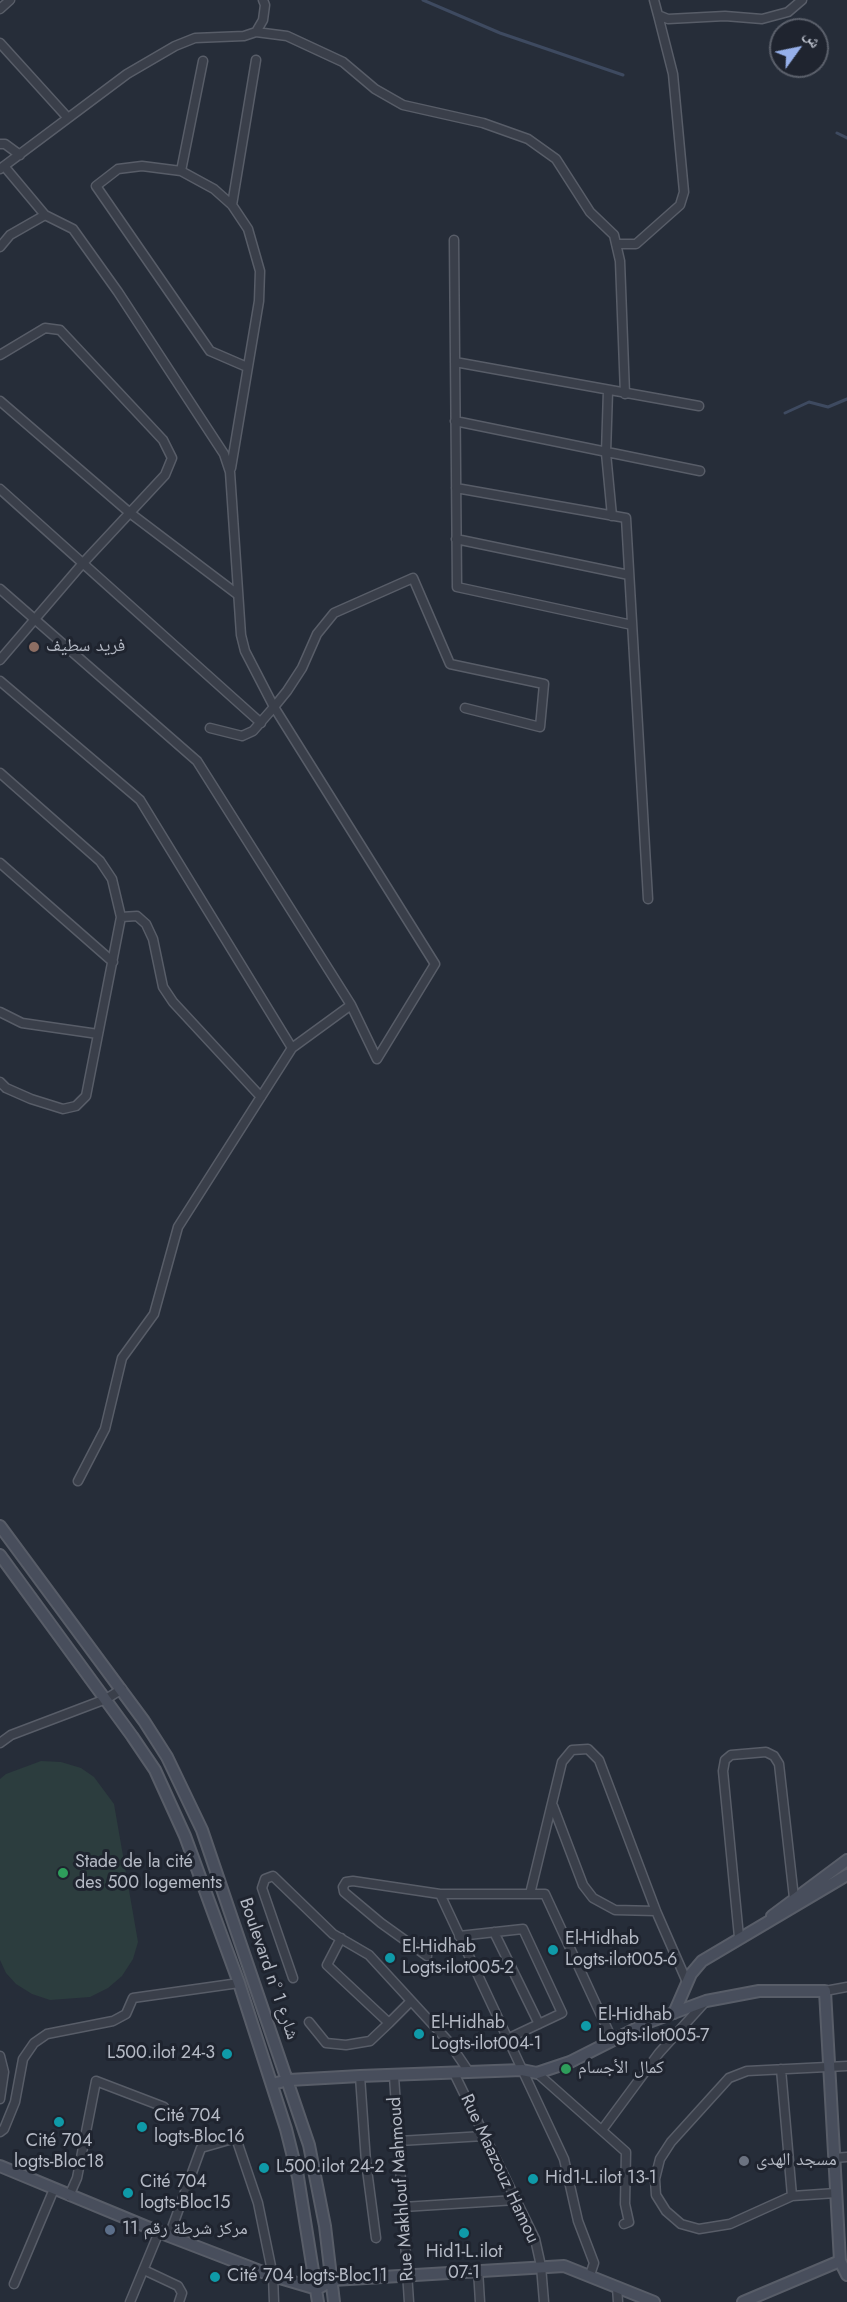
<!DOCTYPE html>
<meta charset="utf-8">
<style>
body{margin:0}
#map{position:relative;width:847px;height:2302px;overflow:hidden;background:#262d39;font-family:Jost,"Noto Naskh Arabic",sans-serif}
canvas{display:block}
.north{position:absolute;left:769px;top:18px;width:60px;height:60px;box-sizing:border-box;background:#1f242f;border:2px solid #5b606b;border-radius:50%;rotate:57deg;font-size:16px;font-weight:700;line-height:24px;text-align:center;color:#b5bac5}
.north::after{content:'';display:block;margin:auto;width:21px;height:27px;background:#96b0ea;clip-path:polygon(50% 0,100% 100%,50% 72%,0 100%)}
</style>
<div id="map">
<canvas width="847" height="2302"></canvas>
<div class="north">ش</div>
</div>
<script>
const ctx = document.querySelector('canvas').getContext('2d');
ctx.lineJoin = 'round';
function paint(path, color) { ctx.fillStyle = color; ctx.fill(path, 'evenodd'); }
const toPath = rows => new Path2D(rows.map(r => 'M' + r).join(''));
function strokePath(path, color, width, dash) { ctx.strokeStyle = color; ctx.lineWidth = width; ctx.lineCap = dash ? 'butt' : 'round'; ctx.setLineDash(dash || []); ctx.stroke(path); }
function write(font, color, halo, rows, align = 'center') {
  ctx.font = font + ' Jost,"Noto Naskh Arabic",sans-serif'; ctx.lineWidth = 6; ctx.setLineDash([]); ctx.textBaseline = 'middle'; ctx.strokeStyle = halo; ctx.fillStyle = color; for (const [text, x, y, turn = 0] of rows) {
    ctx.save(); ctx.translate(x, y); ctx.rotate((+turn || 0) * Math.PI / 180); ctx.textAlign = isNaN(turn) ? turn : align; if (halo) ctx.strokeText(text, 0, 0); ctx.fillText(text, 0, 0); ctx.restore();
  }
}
const green = toPath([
 [41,1761,61,1762,81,1768,94,1777,114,1804,138,1942,133,1959,122,1976,108,1988,90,1997,50,2000,32,1994,16,1984,6,1973,0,1960,0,1779,6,1774]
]);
const stream = toPath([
 [423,0,500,33,623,75],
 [837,133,847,138],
 [785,413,809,402,828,407,847,399]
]);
const street = toPath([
 [654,0,658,15,668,19,725,16,762,19,788,12,802,0],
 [0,9,10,0],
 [256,32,287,36,343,62,375,89,403,105,483,123,528,139,556,159,590,212,614,235,620,261,625,394],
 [0,43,68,118],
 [0,144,5,144,20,155],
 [4,166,45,215],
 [0,169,127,74,175,46,195,38,244,36,256,32,263,20,265,5,263,0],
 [181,171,203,61],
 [232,205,256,60],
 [454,240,457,587,632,625],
 [616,244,636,244,680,205,684,192,673,74,658,15],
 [0,247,10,235,45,215,73,229,118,292,224,454,230,472,241,635,245,651,274,707,253,731,242,736,210,728],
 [0,355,45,328,60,330,163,440,172,458,165,475,83,563,0,660],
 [455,362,699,406],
 [608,391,606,453,612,516],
 [0,401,130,513,237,594],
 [455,421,700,471],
 [231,468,259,301,260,271,248,229,232,205,214,189,181,171,142,166,118,169,96,186,210,351,247,367],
 [456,488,626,518,648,899],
 [0,489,261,723],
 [456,539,629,575],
 [0,589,197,761,351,1005],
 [0,681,140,800,292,1048],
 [0,773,100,861,112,879,121,917,86,1096,76,1106,63,1109,31,1099,6,1088,0,1082],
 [0,863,113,962],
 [121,917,137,916,146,924,153,939,163,987,173,1002,261,1097],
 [0,1012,22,1023,98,1034],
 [78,1481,105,1429,122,1358,154,1314,178,1227,292,1048,351,1005,377,1059,435,964,274,707,287,691,302,668,317,634,334,613,413,578,450,664,544,684,540,727,465,708],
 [0,1743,11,1735,106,1699,122,1689],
 [553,1806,583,1885,593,1898,615,1910,656,1911],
 [530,1894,562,1762,572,1750,588,1749,599,1760,656,1911,687,1982],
 [494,1932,539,2024],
 [459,1936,523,1929,562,2013,507,2039],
 [739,1937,723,1771,725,1760,731,1755,766,1752,774,1756,779,1764,794,1898],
 [341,1938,327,1965,389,2023,411,2001],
 [427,1956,381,1923,344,1892,343,1887,346,1882,353,1881,440,1894],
 [293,1978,262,1888,265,1879,273,1876,333,1934,369,1955,448,2041,469,2072],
 [825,1991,847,1987],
 [309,2022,326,2043,346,2045,370,2041,389,2023],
 [0,2056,4,2072,0,2099],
 [781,2069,792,2196],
 [454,2073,535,2239,541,2266,544,2302],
 [537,2073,626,2152,625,2204,629,2222,624,2224],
 [360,2076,366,2162,376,2238],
 [394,2076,409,2302],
 [602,2130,659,2053,705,2002],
 [0,2132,4,2129,15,2102,23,2059,34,2043,47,2034,113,2021,126,2014,133,1998,239,1983],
 [399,2141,484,2136],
 [834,2158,847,2157],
 [836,2193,792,2196,730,2224,699,2229,681,2224,666,2211,656,2195,655,2179,660,2159,671,2142,729,2078,747,2071,847,2066],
 [69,2196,77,2178,96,2081,164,2107],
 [403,2207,516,2200],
 [169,2236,201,2148,236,2138,258,2203,273,2276,274,2302],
 [144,2270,178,2286,182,2293,179,2302],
 [478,2270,480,2302],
 [590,2275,594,2263,578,2221,564,2159,440,1894,545,1894,613,2041],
 [14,2284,54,2189],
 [617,2287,618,2302],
 [130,2302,159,2232]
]);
const secondary = toPath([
 [0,1526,144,1721,167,1757,202,1830,309,2145,325,2226,334,2302],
 [0,1555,132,1736,155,1770,185,1836,239,1983,286,2129,298,2177,318,2302],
 [772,1916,847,1860],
 [674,2013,691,1974,702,1961,847,1875],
 [272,2084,289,2080,360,2076,522,2070,537,2073,570,2062,649,2022,706,2001,759,1991,825,1991,840,2261,847,2275],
 [0,2166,169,2236,273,2276,317,2289,333,2280,564,2266,654,2302],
 [743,2302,840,2261]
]);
const markers = [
 [34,647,6,"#8d6e63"],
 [63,1873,6,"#2e9e5b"],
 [553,1950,6,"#0f9aa8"],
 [390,1958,6,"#0f9aa8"],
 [586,2026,6,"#0f9aa8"],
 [419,2034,6,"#0f9aa8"],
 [227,2054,6,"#0f9aa8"],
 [566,2069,6,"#2e9e5b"],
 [59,2122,6,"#0f9aa8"],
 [142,2127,6,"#0f9aa8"],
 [744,2161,6,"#6b7280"],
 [264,2168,6,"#0f9aa8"],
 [533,2179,6,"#0f9aa8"],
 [128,2193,6,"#0f9aa8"],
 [110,2230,6,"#5c6f8a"],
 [464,2233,6,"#0f9aa8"],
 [215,2277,6,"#0f9aa8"]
];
const poiNames = [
 ["فريد سطيف",46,647],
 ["Stade de la cité",75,1863],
 ["des 500 logements",75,1884],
 ["El-Hidhab",565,1940],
 ["Logts-ilot005-6",565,1961],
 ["El-Hidhab",402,1948],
 ["Logts-ilot005-2",402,1969],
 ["El-Hidhab",598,2016],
 ["Logts-ilot005-7",598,2037],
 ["El-Hidhab",431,2024],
 ["Logts-ilot004-1",431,2045],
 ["L500.ilot 24-3",215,2054,"right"],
 ["كمال الأجسام",578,2069],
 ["Cité 704",154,2117],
 ["logts-Bloc16",154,2138],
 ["Cité 704",59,2142,"center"],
 ["logts-Bloc18",59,2163,"center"],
 ["مسجد الهدى",756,2161],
 ["L500.ilot 24-2",276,2168],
 ["Hid1-L.ilot 13-1",545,2179],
 ["Cité 704",140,2183],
 ["logts-Bloc15",140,2204],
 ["مركز شرطة رقم 11",122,2230],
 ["Hid1-L.ilot",464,2253,"center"],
 ["07-1",464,2274,"center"],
 ["Cité 704 logts-Bloc11",227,2277]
];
const streetNames = [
 ["Boulevard n° شارع 1",268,1969,71],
 ["Rue Maazouz Hamou",499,2169,65],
 ["Rue Makhlouf Mahmoud",402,2189,-94]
];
paint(green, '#2c3d3e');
strokePath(stream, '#3e4a60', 3);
strokePath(street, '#585d68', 11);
strokePath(secondary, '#585d68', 14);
strokePath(street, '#3a3f4a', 8);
strokePath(secondary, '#484e5c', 10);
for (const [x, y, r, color] of markers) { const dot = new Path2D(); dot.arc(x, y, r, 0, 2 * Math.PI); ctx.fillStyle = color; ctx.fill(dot); strokePath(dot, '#1f242f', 2); }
write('18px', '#b5bac5', '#1f242f', poiNames, 'left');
write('18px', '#b5bac5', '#1f242f', streetNames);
</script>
